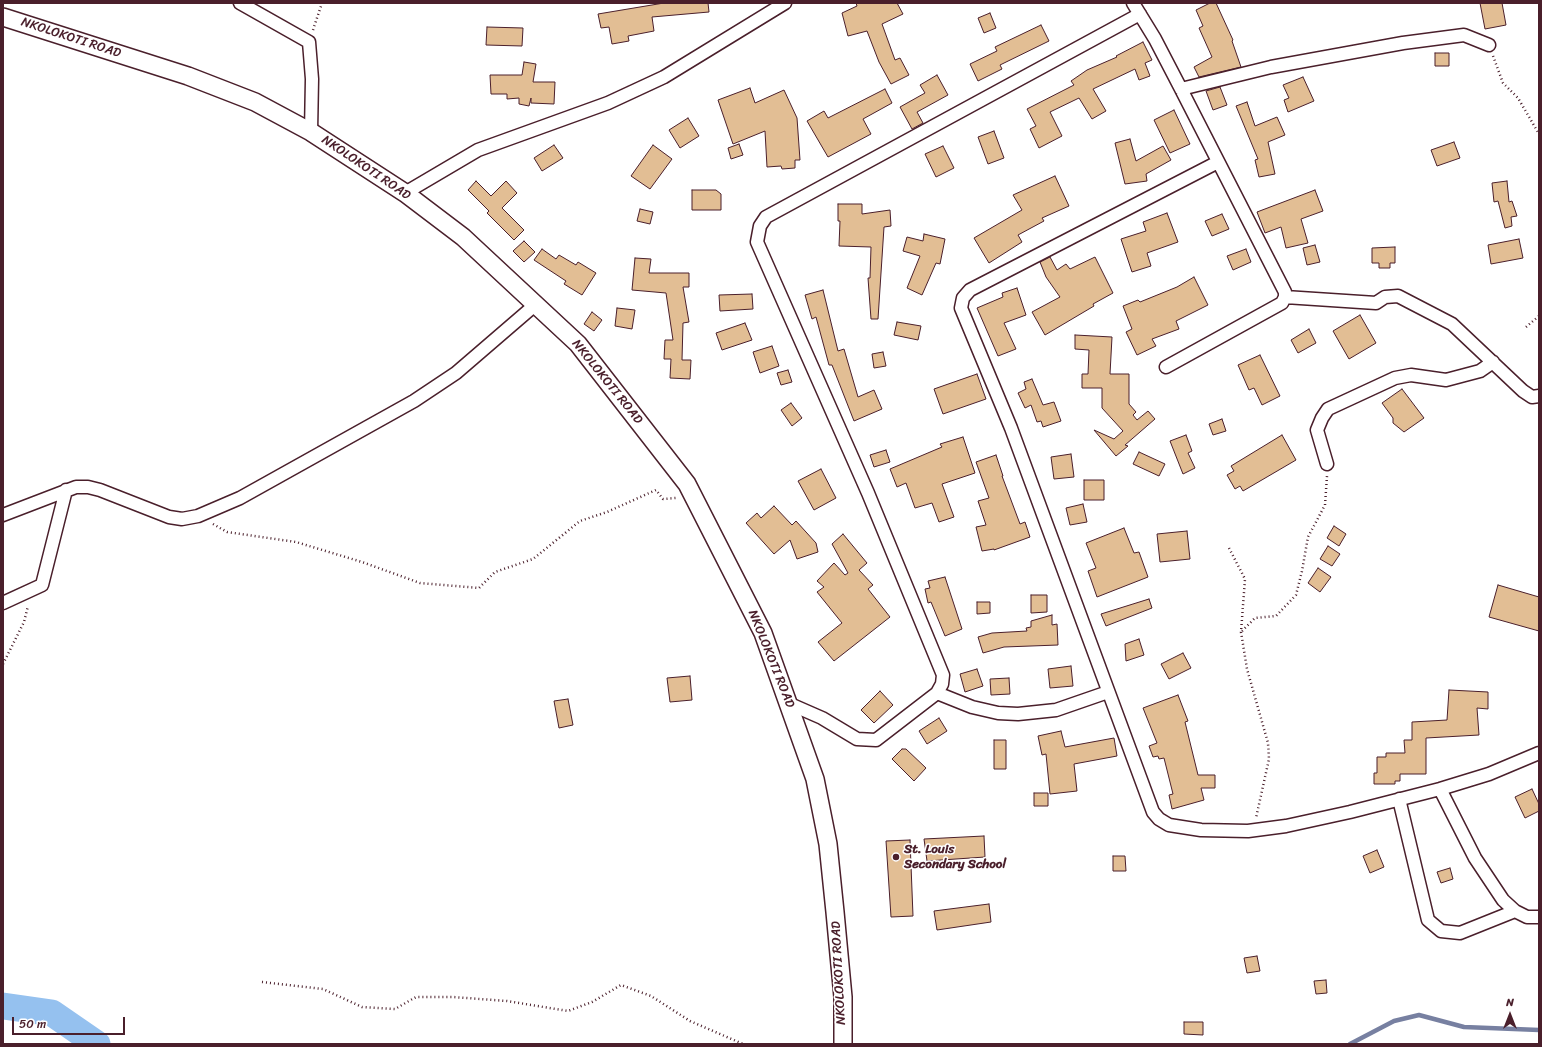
<!DOCTYPE html>
<style>
body{margin:0}
#map{position:relative;width:1542px;height:1047px;overflow:hidden;background:#fff;font-family:Sriracha,sans-serif}
canvas{display:block}
.frame{position:absolute;inset:0;border:4px solid #4a1f2b;pointer-events:none}
.north{position:absolute;left:1490px;top:995px;width:40px;height:40px;-webkit-text-stroke:3px #fff;paint-order:stroke;rotate:0deg;font-size:11px;font-weight:700;line-height:16px;text-align:center;color:#4a1f2b}
.north::after{content:'';display:block;margin:auto;width:14px;height:18px;background:#4a1f2b;clip-path:polygon(50% 0,100% 100%,50% 72%,0 100%)}
.scale{position:absolute;left:12px;top:1017px;width:113px;height:18px;box-sizing:border-box;border:2px solid #4a1f2b;border-top:0;padding-left:5px;font-size:12px;line-height:14px;white-space:nowrap;color:#4a1f2b;-webkit-text-stroke:3px #fff;paint-order:stroke}
</style>
<div id="map">
<canvas width="1542" height="1047"></canvas>
<div class="frame"></div>
<div class="north">N</div>
<div class="scale">50 m</div>
</div>
<script>
const ctx = document.querySelector('canvas').getContext('2d');
ctx.lineJoin = 'round';
const toPath = rows => new Path2D(rows.map(r => 'M' + r).join(''));
function strokePath(path, color, width, dash) { ctx.strokeStyle = color; ctx.lineWidth = width; ctx.lineCap = dash ? 'butt' : 'round'; ctx.setLineDash(dash || []); ctx.stroke(path); }
function paint(path, color) { ctx.fillStyle = color; ctx.fill(path, 'evenodd'); }
function write(font, color, halo, rows, align = 'center') {
  ctx.font = font + ' Sriracha,sans-serif'; ctx.lineWidth = 3; ctx.setLineDash([]); ctx.textBaseline = 'middle'; ctx.strokeStyle = halo; ctx.fillStyle = color; for (const [text, x, y, turn = 0] of rows) {
    ctx.save(); ctx.translate(x, y); ctx.rotate((+turn || 0) * Math.PI / 180); ctx.textAlign = isNaN(turn) ? turn : align; if (halo) ctx.strokeText(text, 0, 0); ctx.fillText(text, 0, 0); ctx.restore();
  }
}
const stream = toPath([
 [1350,1044,1394,1021,1419,1015,1464,1027,1539,1030]
]);
const river = toPath([
 [3,1006,52,1013,97,1044]
]);
const building = toPath([
 [664,3,708,3,709,12,652,17,654,31,628,36,629,41,612,44,609,27,601,28,598,14,664,3],
 [856,3,897,3,903,14,882,24,895,60,900,58,909,75,891,84,879,62,867,31,848,36,842,13,857,6,856,3],
 [1210,3,1216,3,1233,40,1232,41,1241,67,1199,77,1194,67,1212,57,1199,28,1203,26,1196,10,1210,3],
 [1480,3,1502,3,1506,25,1485,29,1480,3],
 [990,13,996,28,984,33,978,18,990,13],
 [1041,25,1049,41,1000,65,1002,69,978,81,970,64,997,51,995,47,1041,25],
 [487,27,523,28,522,46,486,45,487,27],
 [1143,42,1152,60,1145,63,1150,76,1139,80,1135,69,1093,89,1106,111,1092,119,1079,98,1050,112,1062,136,1039,148,1030,129,1036,126,1027,109,1074,85,1071,81,1087,70,1117,57,1116,56,1143,42],
 [1435,53,1449,53,1449,66,1435,66,1435,53],
 [524,62,536,64,533,82,555,82,554,104,531,103,531,98,529,106,519,104,519,98,507,99,507,94,491,94,490,75,522,75,524,62],
 [937,75,948,95,917,112,923,123,912,129,900,107,925,93,920,85,937,75],
 [1303,77,1314,101,1288,112,1284,100,1289,98,1283,85,1303,77],
 [1220,87,1227,105,1213,110,1206,91,1220,87],
 [750,88,755,103,784,90,797,118,800,160,795,160,795,168,782,169,781,166,767,167,765,131,733,144,718,100,750,88],
 [885,89,892,103,863,119,871,134,828,157,807,121,824,111,828,118,885,89],
 [1247,102,1255,126,1277,117,1285,135,1268,142,1275,174,1259,177,1255,160,1258,159,1236,106,1247,102],
 [1174,110,1190,144,1170,153,1154,120,1174,110],
 [688,118,699,136,680,148,669,130,688,118],
 [994,131,1004,158,988,164,978,137,994,131],
 [1130,139,1136,161,1163,146,1171,160,1146,174,1147,181,1125,184,1115,143,1130,139],
 [1454,142,1460,158,1437,166,1431,150,1454,142],
 [739,144,743,155,731,159,728,148,739,144],
 [554,145,563,158,542,171,534,158,554,145],
 [653,145,672,159,650,189,631,176,653,145],
 [943,146,954,168,936,177,925,154,943,146],
 [1055,176,1069,206,1042,218,1044,221,1018,235,1022,242,989,263,974,238,1022,210,1013,195,1055,176],
 [476,181,491,196,506,181,517,193,502,208,524,230,514,240,487,213,489,211,468,190,476,181],
 [1507,181,1509,202,1512,201,1517,216,1511,217,1512,226,1505,228,1498,201,1494,202,1492,183,1507,181],
 [692,190,716,190,721,194,721,210,692,210,692,190],
 [1315,190,1323,211,1301,219,1308,243,1286,248,1281,227,1265,233,1257,212,1315,190],
 [838,204,862,204,862,214,890,210,891,226,884,227,878,319,871,319,868,278,870,278,871,247,839,246,840,221,838,221,838,204],
 [640,209,653,212,650,224,637,221,640,209],
 [1167,213,1178,242,1147,253,1151,266,1132,272,1121,239,1146,231,1143,222,1167,213],
 [1222,214,1229,229,1212,236,1205,221,1222,214],
 [924,234,945,239,940,264,936,263,922,295,907,288,920,256,903,251,907,237,923,241,924,234],
 [1519,239,1523,258,1491,264,1488,245,1519,239],
 [524,241,535,252,524,262,513,251,524,241],
 [1315,245,1320,262,1307,265,1303,248,1315,245],
 [1395,247,1395,263,1390,263,1390,268,1379,268,1379,263,1372,263,1372,248,1395,247],
 [542,249,556,259,559,255,576,265,578,262,596,273,582,295,564,284,566,281,534,260,542,249],
 [1246,249,1251,262,1233,270,1227,256,1246,249],
 [1050,257,1057,270,1066,264,1070,269,1095,257,1113,293,1093,304,1094,306,1045,335,1032,312,1060,297,1046,277,1040,262,1050,257],
 [635,258,651,259,649,273,689,273,689,287,683,287,689,322,683,323,682,360,691,360,690,379,670,378,671,359,664,359,665,340,673,340,666,293,632,290,635,258],
 [1194,277,1208,305,1176,321,1179,329,1152,339,1156,346,1137,355,1126,332,1132,329,1123,306,1138,300,1140,302,1177,287,1194,277],
 [1017,288,1026,315,1004,323,1016,349,998,356,977,308,1003,297,1002,293,1017,288],
 [823,290,838,351,844,349,858,397,874,390,882,409,854,421,832,365,829,365,816,317,812,319,805,295,823,290],
 [752,294,753,309,720,311,719,295,752,294],
 [617,308,635,310,632,329,615,326,617,308],
 [592,312,602,320,594,331,584,324,592,312],
 [1360,315,1376,343,1349,359,1333,331,1360,315],
 [897,322,921,326,918,340,894,335,897,322],
 [745,323,752,340,722,350,716,333,745,323],
 [1309,329,1316,343,1298,353,1291,340,1309,329],
 [1075,335,1112,337,1110,374,1129,374,1129,404,1136,412,1133,415,1137,420,1148,411,1155,419,1125,445,1128,446,1116,456,1094,430,1114,439,1123,431,1102,408,1102,388,1082,388,1082,374,1088,374,1089,350,1075,349,1075,335],
 [772,346,779,366,760,373,753,352,772,346],
 [883,352,886,366,874,368,872,354,883,352],
 [1260,355,1280,396,1262,405,1254,388,1249,390,1238,365,1260,355],
 [788,370,792,382,781,385,777,373,788,370],
 [977,374,986,399,943,414,934,389,977,374],
 [1032,379,1043,405,1054,402,1061,421,1043,427,1041,421,1037,422,1031,405,1025,408,1018,393,1026,389,1024,382,1032,379],
 [1402,389,1424,418,1404,432,1393,423,1393,418,1382,403,1402,389],
 [791,403,802,418,792,426,781,410,791,403],
 [1222,419,1226,431,1213,435,1209,424,1222,419],
 [1186,435,1192,451,1188,453,1195,468,1183,474,1170,441,1186,435],
 [1282,435,1296,460,1243,491,1240,486,1235,489,1227,475,1234,471,1231,466,1282,435],
 [963,437,975,473,942,484,954,517,939,522,932,503,915,508,906,483,897,487,890,469,942,447,940,444,963,437],
 [886,450,890,462,874,467,870,455,886,450],
 [1139,452,1165,464,1159,476,1133,464,1139,452],
 [1071,454,1074,477,1054,479,1051,457,1071,454],
 [996,455,1003,476,1002,476,1020,524,1025,522,1030,537,994,550,994,549,982,551,976,527,986,525,978,501,989,498,976,462,996,455],
 [821,469,836,498,814,510,798,481,821,469],
 [1084,480,1104,480,1104,500,1084,500,1084,480],
 [1083,504,1087,522,1070,525,1066,508,1083,504],
 [774,506,792,525,796,521,816,543,818,552,797,559,790,540,774,554,746,523,757,513,761,518,774,506],
 [1334,526,1346,534,1339,546,1327,538,1334,526],
 [1124,528,1134,553,1139,552,1148,577,1097,597,1088,571,1096,568,1086,543,1124,528],
 [1187,531,1190,559,1160,562,1157,534,1187,531],
 [843,534,867,563,859,570,873,585,868,589,890,617,834,661,818,642,842,623,817,592,824,587,817,581,834,563,845,575,848,573,832,544,843,534],
 [1328,546,1340,554,1332,566,1320,559,1328,546],
 [1318,568,1331,577,1320,592,1308,583,1318,568],
 [945,577,962,629,945,636,931,602,928,603,925,589,930,588,928,581,945,577],
 [1498,585,1539,597,1539,631,1489,617,1498,585],
 [1031,595,1047,595,1047,612,1031,613,1031,595],
 [1149,599,1152,608,1106,626,1101,614,1149,599],
 [977,602,990,602,990,613,977,614,977,602],
 [1052,615,1052,625,1057,624,1058,645,1004,647,983,653,978,637,992,633,1027,631,1026,628,1031,627,1031,621,1052,615],
 [1139,639,1144,655,1126,661,1125,644,1139,639],
 [1183,653,1191,668,1169,679,1161,664,1183,653],
 [1071,666,1073,686,1050,688,1048,669,1071,666],
 [977,669,983,686,965,692,960,674,977,669],
 [690,676,692,700,670,702,667,678,690,676],
 [1009,678,1010,694,991,695,990,679,1009,678],
 [1449,690,1488,692,1488,709,1477,708,1479,735,1426,738,1426,774,1400,774,1400,781,1395,781,1395,784,1374,784,1374,773,1377,773,1377,757,1386,757,1386,753,1405,753,1404,740,1412,740,1412,722,1447,720,1449,690],
 [880,691,893,705,874,723,861,710,880,691],
 [1178,695,1188,721,1185,722,1198,775,1215,775,1215,788,1201,788,1204,800,1172,809,1169,795,1173,794,1164,758,1159,759,1158,756,1153,757,1149,746,1157,743,1143,708,1178,695],
 [568,699,573,725,559,728,554,701,568,699],
 [939,718,947,731,927,744,919,731,939,718],
 [1061,731,1065,747,1114,738,1117,756,1074,764,1077,791,1050,794,1046,754,1042,755,1038,736,1061,731],
 [994,740,1006,740,1006,769,994,769,994,740],
 [902,749,906,749,926,768,914,781,892,759,902,749],
 [1532,789,1539,804,1539,811,1525,818,1515,797,1532,789],
 [1034,793,1048,793,1048,806,1034,806,1034,793],
 [984,836,985,857,927,861,924,839,984,836],
 [910,840,913,916,891,917,886,841,910,840],
 [1377,850,1384,867,1370,873,1363,856,1377,850],
 [1113,856,1125,856,1126,871,1113,871,1113,856],
 [1450,868,1453,879,1441,883,1437,872,1450,868],
 [989,904,991,922,937,930,934,911,989,904],
 [1257,956,1260,971,1247,973,1244,958,1257,956],
 [1326,980,1327,993,1316,994,1314,981,1326,980],
 [1184,1022,1203,1022,1203,1035,1184,1034,1184,1022]
]);
const path = toPath([
 [313,30,322,3],
 [1493,56,1503,83,1518,98,1539,134],
 [1526,327,1539,316],
 [213,524,227,532,296,542,362,562,420,583,479,588,495,572,533,559,580,521,607,512,656,490,663,499,676,498],
 [1229,548,1245,579,1241,632,1247,669,1268,743,1269,759,1256,818],
 [1242,631,1255,618,1276,616,1296,595,1302,571,1308,537,1325,505,1327,476],
 [3,664,24,622,28,606],
 [262,982,323,989,362,1007,395,1009,416,997,453,997,507,1001,568,1011,592,1002,621,985,651,996,690,1021,743,1044]
]);
const minor = toPath([
 [240,3,309,42,312,79,311,132],
 [1133,3,1155,39,1181,89,1285,292,1285,297,1282,303,1166,367],
 [1181,89,1271,67,1403,43,1464,35,1489,45],
 [1218,162,970,290,963,298,961,308,1011,428,1153,812,1159,819,1169,825,1201,830,1248,831,1286,826,1350,812,1440,789,1489,774,1539,753],
 [405,193,478,150,608,103,664,77,785,3],
 [1285,297,1376,303,1385,297,1398,296,1452,324,1523,391,1532,397,1539,396],
 [1327,464,1317,430,1322,418,1328,409,1395,378,1411,375,1446,380,1480,371,1493,362],
 [3,515,76,487,88,487,100,490,169,517,182,519,198,516,240,498,414,401,456,373,535,305],
 [3,603,42,585,66,490],
 [937,693,972,707,998,713,1018,714,1056,710,1108,692],
 [790,704,822,718,857,739,876,740,937,693,942,684,943,675,868,493,757,242,760,226,766,217,1140,14],
 [1440,789,1475,858,1503,900,1515,911,1527,917,1539,917],
 [1399,799,1428,920,1441,931,1460,933,1515,911]
]);
const secondary = toPath([
 [3,17,188,76,255,102,311,132,405,193,463,237,578,344,687,484,763,633,815,779,828,844,835,912,843,997,843,1044]
]);
const markers = [
 [896,857,4,"#4a1f2b"]
];
const streetNames = [
 ["NKOLOKOTI ROAD",71,38,18],
 ["NKOLOKOTI ROAD",366,168,34],
 ["NKOLOKOTI ROAD",607,382,51],
 ["NKOLOKOTI ROAD",771,659,68],
 ["NKOLOKOTI ROAD",839,973,-93]
];
const poiNames = [
 ["St. Louis",904,850],
 ["Secondary School",904,865]
];
strokePath(stream, '#7780a1', 4.5);
strokePath(river, '#95c1ef', 27);
paint(building, '#e2be94');
strokePath(building, '#4a1f2b', 1);
strokePath(minor, '#4a1f2b', 15);
strokePath(secondary, '#4a1f2b', 20);
strokePath(path, '#4a1f2b', 2.5, [1, 3]);
strokePath(minor, '#fff', 12);
strokePath(secondary, '#fff', 17);
for (const [x, y, r, color] of markers) { const dot = new Path2D(); dot.arc(x, y, r, 0, 2 * Math.PI); ctx.fillStyle = color; ctx.fill(dot); strokePath(dot, '#fff', 1.5); }
write('13px', '#4a1f2b', '#fff', streetNames);
write('bold 13px', '#4a1f2b', '#fff', poiNames, 'left');
</script>
